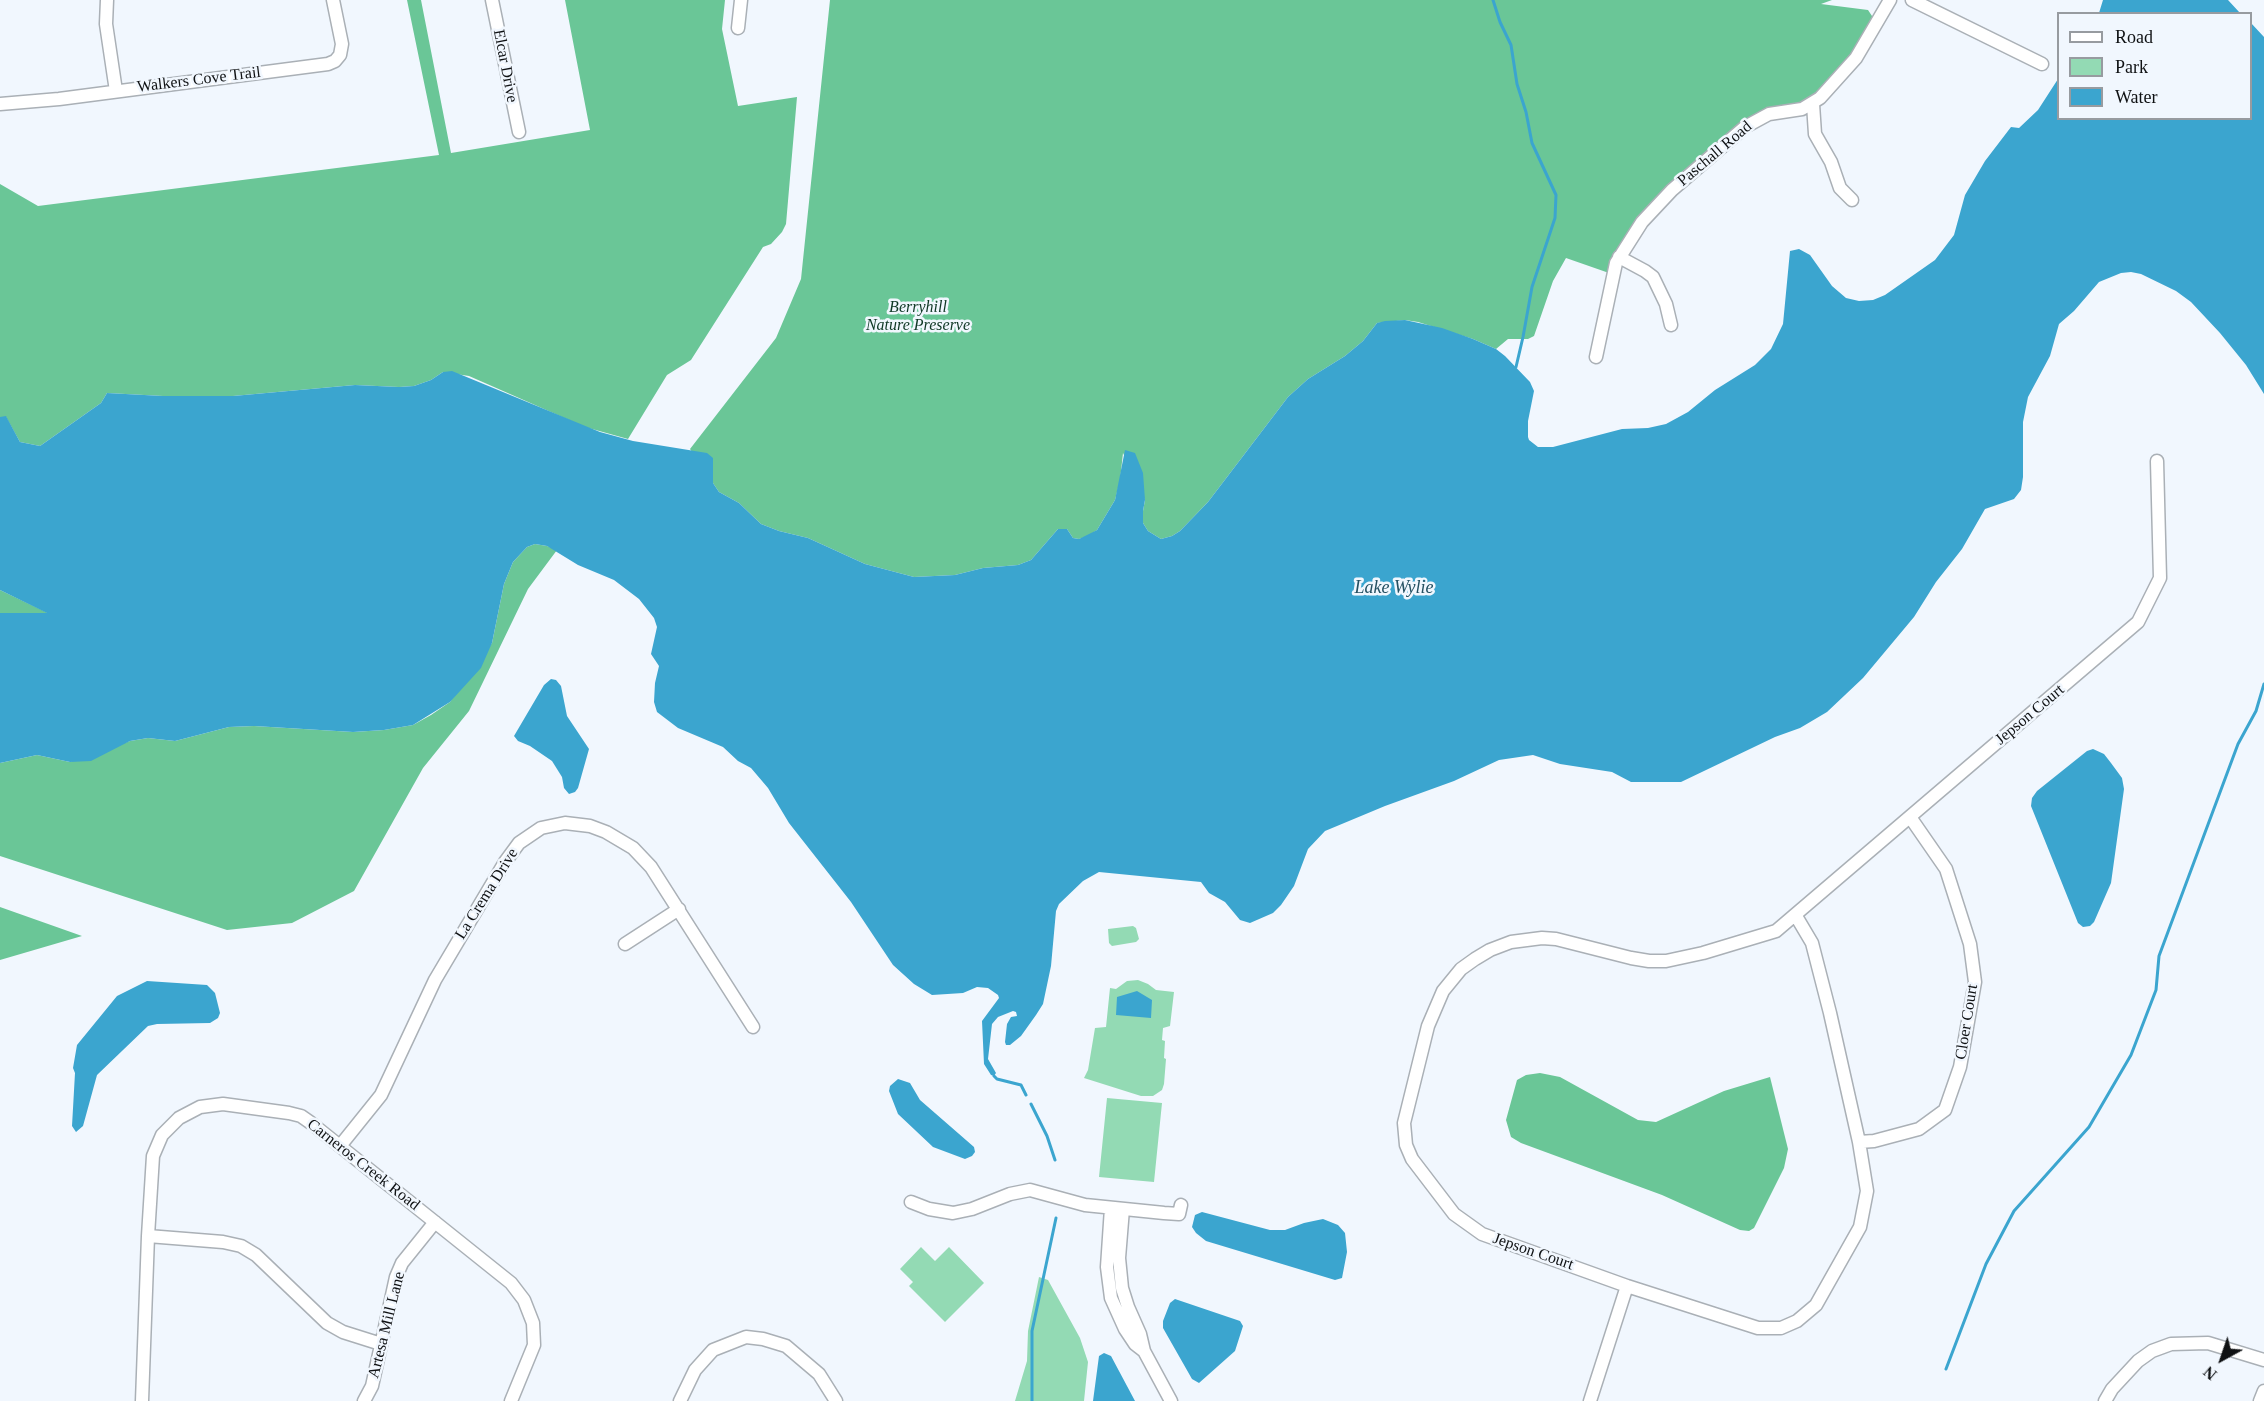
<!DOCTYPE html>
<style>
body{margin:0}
#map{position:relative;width:2264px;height:1401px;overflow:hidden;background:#f1f7fe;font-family:Georgia,serif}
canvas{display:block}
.legend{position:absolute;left:2057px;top:12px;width:195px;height:108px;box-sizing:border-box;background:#f1f7fe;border:2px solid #979ba0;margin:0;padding:8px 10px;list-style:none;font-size:18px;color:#0f1113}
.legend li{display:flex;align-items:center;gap:12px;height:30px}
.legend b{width:30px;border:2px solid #979ba0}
.north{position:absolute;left:2192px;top:1329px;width:60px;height:60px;-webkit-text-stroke:4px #f1f7fe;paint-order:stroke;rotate:220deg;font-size:16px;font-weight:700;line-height:24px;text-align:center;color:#0f1113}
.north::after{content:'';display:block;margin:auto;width:21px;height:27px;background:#0f1113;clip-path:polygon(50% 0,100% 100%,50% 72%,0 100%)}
</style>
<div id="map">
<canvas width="2264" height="1401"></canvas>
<ul class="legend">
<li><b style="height:8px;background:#fff"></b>Road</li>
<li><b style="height:16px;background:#93dab4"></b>Park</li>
<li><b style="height:16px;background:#3ba5cf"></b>Water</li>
</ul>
<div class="north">N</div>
</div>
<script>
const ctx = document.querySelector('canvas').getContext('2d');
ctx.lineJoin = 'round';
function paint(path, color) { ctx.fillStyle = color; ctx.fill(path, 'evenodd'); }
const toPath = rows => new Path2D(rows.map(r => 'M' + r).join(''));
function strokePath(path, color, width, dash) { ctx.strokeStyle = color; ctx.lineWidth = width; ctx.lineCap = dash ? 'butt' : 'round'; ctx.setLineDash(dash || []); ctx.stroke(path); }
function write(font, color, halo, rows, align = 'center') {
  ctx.font = font + ' Georgia,serif'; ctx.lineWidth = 5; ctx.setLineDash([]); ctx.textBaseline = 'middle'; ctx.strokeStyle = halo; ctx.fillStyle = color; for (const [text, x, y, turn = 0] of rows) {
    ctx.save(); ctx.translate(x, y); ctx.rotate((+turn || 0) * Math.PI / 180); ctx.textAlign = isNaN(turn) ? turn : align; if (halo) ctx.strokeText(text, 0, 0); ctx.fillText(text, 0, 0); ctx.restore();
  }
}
const green = toPath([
 [1133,926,1136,928,1139,939,1136,942,1112,946,1109,943,1108,929],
 [1138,980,1148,984,1156,990,1174,992,1170,1026,1163,1028,1162,1040,1165,1041,1164,1058,1166,1059,1164,1084,1162,1090,1153,1096,1141,1096,1084,1078,1088,1070,1095,1028,1106,1027,1110,988,1116,989,1127,981],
 [1107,1098,1162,1103,1154,1182,1099,1177],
 [921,1247,935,1261,949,1247,984,1283,945,1322,909,1286,913,1282,900,1269],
 [1039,1277,1048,1280,1080,1338,1088,1362,1084,1401,1015,1401,1027,1361,1028,1331]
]);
const forest = toPath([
 [407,0,421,0,451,153,590,130,565,0,725,0,722,29,738,106,797,97,786,224,782,232,771,244,763,247,691,360,667,375,628,439,585,427,469,376,443,372,431,380,414,386,399,387,355,385,233,396,163,396,107,393,101,403,40,446,20,442,6,417,0,417,0,184,38,206,439,155],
 [830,0,1832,0,1821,4,1868,10,1874,19,1864,41,1807,104,1771,111,1670,189,1609,273,1566,258,1553,281,1534,336,1528,339,1508,339,1496,349,1473,339,1418,322,1405,320,1377,323,1363,341,1345,356,1308,379,1288,397,1208,502,1180,531,1172,536,1161,539,1148,531,1143,523,1143,511,1145,500,1123,453,1120,480,1115,500,1097,530,1088,536,1079,539,1073,538,1067,529,1058,529,1031,560,1018,565,983,568,955,575,914,577,865,564,808,538,779,531,761,524,739,503,719,492,690,449,776,338,801,279],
 [535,544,547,546,557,550,528,589,469,711,423,768,354,891,292,923,227,930,0,856,0,763,37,755,70,762,130,741,148,738,175,741,229,727,254,726,353,732,384,730,413,725,431,715,450,702,492,643,504,584,513,562,527,547],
 [0,590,48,613,0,613],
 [0,907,82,936,0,960],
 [1540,1073,1560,1077,1638,1120,1656,1122,1724,1091,1770,1077,1788,1149,1784,1168,1754,1228,1749,1231,1740,1230,1662,1195,1521,1143,1511,1137,1506,1120,1517,1080,1526,1075]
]);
const water = toPath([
 [2103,0,2228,0,2240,13,2099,13],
 [2251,23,2264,37,2264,394,2246,365,2220,333,2191,302,2176,291,2141,274,2131,272,2121,273,2099,282,2074,311,2059,324,2050,356,2028,397,2023,422,2023,477,2021,490,2014,499,1985,509,1962,549,1936,582,1914,617,1863,678,1827,712,1800,728,1775,737,1681,782,1631,782,1612,772,1560,764,1533,755,1499,760,1454,781,1385,806,1325,831,1308,849,1294,886,1281,905,1273,913,1250,923,1240,920,1225,902,1209,893,1201,882,1099,872,1083,881,1059,904,1056,911,1051,966,1043,1004,1036,1015,1021,1036,1010,1045,1006,1045,1005,1042,1007,1024,1011,1017,1017,1016,1016,1012,1013,1011,998,1017,992,1024,988,1059,996,1073,994,1076,991,1075,984,1064,982,1021,999,998,998,995,988,988,977,987,963,993,932,995,914,984,893,965,851,902,789,823,768,788,751,768,738,761,723,747,678,728,657,712,654,702,655,683,659,666,651,654,657,627,654,618,639,599,614,580,578,565,547,546,535,544,527,547,513,562,504,584,492,643,481,668,450,702,413,725,384,730,353,732,254,726,229,727,175,741,148,738,130,741,91,761,70,762,37,755,0,763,0,613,47,613,0,590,0,417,6,416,20,442,40,446,101,403,107,393,163,396,233,396,355,385,399,387,414,386,431,380,443,372,452,371,600,432,633,441,707,453,713,458,713,483,719,492,739,503,761,524,779,531,808,538,865,564,914,577,955,575,983,568,1018,565,1031,560,1058,529,1067,529,1073,538,1079,539,1097,530,1115,500,1125,450,1135,453,1143,473,1145,500,1143,511,1143,523,1148,531,1161,539,1172,536,1180,531,1208,502,1288,397,1308,379,1345,356,1363,341,1377,323,1385,321,1405,320,1442,328,1473,339,1496,349,1505,356,1530,382,1534,391,1528,421,1528,437,1529,440,1538,447,1553,447,1622,429,1648,428,1666,424,1688,412,1715,390,1755,365,1771,349,1783,324,1790,251,1799,249,1810,255,1832,286,1846,298,1859,301,1873,300,1885,295,1935,260,1954,235,1965,195,1985,161,2011,127,2019,128,2038,110,2058,79,2058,118,2250,118],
 [551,679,556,680,561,686,567,716,589,749,578,788,575,792,569,794,564,788,562,777,552,761,530,746,518,741,514,736,544,685],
 [2093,749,2104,754,2111,763,2122,778,2124,789,2111,883,2094,922,2090,926,2083,927,2078,923,2031,806,2032,798,2037,791,2087,751],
 [147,981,207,985,215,993,220,1013,218,1018,210,1023,157,1024,148,1026,97,1075,83,1126,76,1132,72,1126,75,1073,73,1068,77,1045,117,996],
 [1137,991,1152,1000,1151,1018,1116,1015,1117,997],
 [898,1079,910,1083,920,1100,974,1147,975,1152,972,1156,965,1159,933,1147,898,1114,889,1091,890,1086],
 [1202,1212,1270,1230,1285,1230,1304,1223,1323,1219,1338,1225,1345,1233,1347,1252,1342,1278,1335,1280,1206,1241,1196,1233,1192,1227,1195,1215],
 [1175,1299,1240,1321,1243,1326,1235,1351,1199,1383,1192,1379,1163,1328,1163,1321,1170,1303],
 [1104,1353,1111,1356,1135,1401,1093,1401,1099,1356]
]);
const stream = toPath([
 [1493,0,1500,22,1511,45,1517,84,1526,112,1532,143,1556,195,1555,218,1532,287,1523,337,1516,367],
 [994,1076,997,1079,1021,1085,1026,1095],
 [1031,1104,1047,1136,1055,1160],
 [1946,1369,1986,1264,2014,1211,2089,1127,2131,1055,2156,990,2159,956,2238,744,2256,711,2264,684],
 [1032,1401,1032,1331,1056,1218]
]);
const minor = toPath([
 [107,0,106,24,116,91],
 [492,0,519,132],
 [1912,0,2042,64],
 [738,28,741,0],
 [0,104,59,99,328,64,335,61,340,55,342,44,333,0],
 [1813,104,1815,134,1831,162,1840,188,1852,200],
 [1619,257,1645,271,1653,277,1666,304,1671,325],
 [1596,357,1616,263,1642,222,1672,190,1745,127,1769,114,1802,109,1820,98,1856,58,1890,0],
 [1796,916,1812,943,1830,1013,1859,1142,1867,1191,1860,1227,1816,1305,1797,1321,1781,1328,1758,1328,1627,1286,1482,1234,1454,1214,1412,1159,1406,1145,1404,1123,1428,1026,1443,991,1461,969,1475,959,1490,950,1511,942,1542,938,1556,939,1631,958,1649,961,1666,961,1703,953,1776,931,2138,622,2160,578,2157,461],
 [625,944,679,909],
 [1859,1142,1874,1141,1919,1129,1945,1110,1960,1067,1975,982,1970,944,1946,869,1910,817],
 [340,1146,381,1095,435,980,505,862,519,843,541,828,565,823,590,826,606,832,633,848,651,867,753,1027],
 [911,1202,929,1209,953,1213,972,1209,1010,1194,1030,1190,1085,1205,1164,1213,1179,1214,1181,1205],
 [1111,1208,1107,1267,1111,1298,1125,1329,1135,1344,1144,1351],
 [1123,1209,1119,1258,1122,1288,1128,1307,1140,1334,1144,1351,1171,1401],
 [148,1236,223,1242,241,1246,256,1255,327,1323,343,1332,381,1344],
 [142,1401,148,1236,153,1156,162,1135,179,1118,200,1107,223,1104,289,1113,301,1116,311,1123,511,1283,524,1300,533,1323,534,1345,511,1401],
 [364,1401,372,1386,396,1277,402,1263,435,1222],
 [680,1401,695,1370,713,1350,746,1337,763,1339,786,1346,819,1374,836,1401],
 [1590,1401,1627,1286],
 [2105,1401,2112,1389,2138,1361,2152,1351,2171,1344,2208,1343,2264,1360],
 [2260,1401,2264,1391]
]);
const streetNames = [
 ["Elcar Drive",505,66,79],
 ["Walkers Cove Trail",199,80,-7],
 ["Paschall Road",1715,154,-40],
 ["Jepson Court",2030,715,-40],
 ["La Crema Drive",487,894,-58],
 ["Cloer Court",1967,1022,-81],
 ["Carneros Creek Road",363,1165,38],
 ["Jepson Court",1533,1252,19],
 ["Artesa Mill Lane",387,1325,-76]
];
const parkNames = [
 ["Berryhill",918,308],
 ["Nature Preserve",918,326]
];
const waterNames = [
 ["Lake Wylie",1394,588]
];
paint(green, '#93dab4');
paint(forest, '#6ac697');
paint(water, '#3ba5cf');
strokePath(stream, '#3ba5cf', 3);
strokePath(minor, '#aab0b6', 15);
strokePath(minor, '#fff', 12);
write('16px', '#0f1113', '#f1f7fe', streetNames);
write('italic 16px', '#0f3825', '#f1f7fe', parkNames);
write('italic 18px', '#245062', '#f1f7fe', waterNames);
</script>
